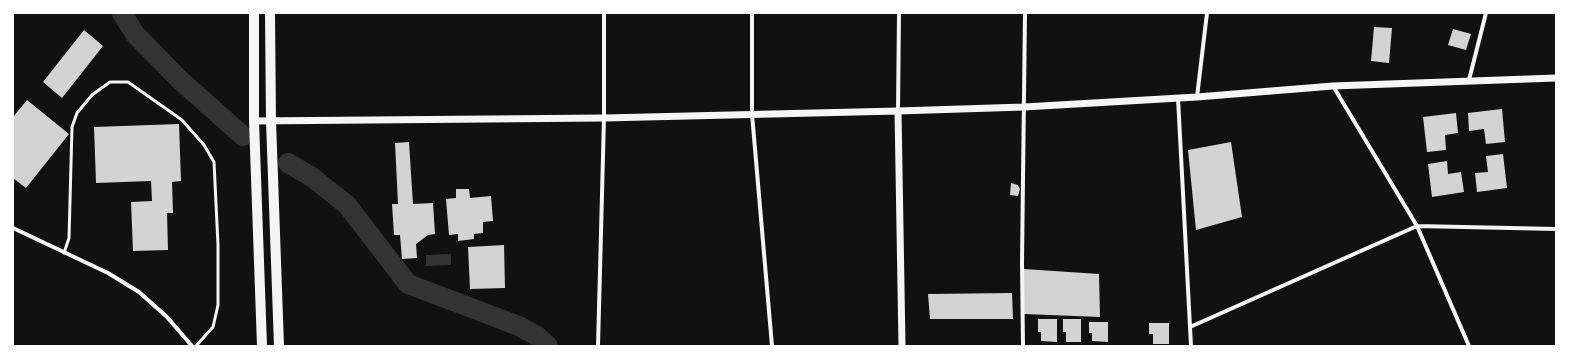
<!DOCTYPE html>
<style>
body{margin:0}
#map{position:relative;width:1569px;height:359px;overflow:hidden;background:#111;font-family:"Source Sans 3",sans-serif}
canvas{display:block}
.frame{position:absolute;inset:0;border:14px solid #fff;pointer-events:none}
</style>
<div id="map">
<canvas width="1569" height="359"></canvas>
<div class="frame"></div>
</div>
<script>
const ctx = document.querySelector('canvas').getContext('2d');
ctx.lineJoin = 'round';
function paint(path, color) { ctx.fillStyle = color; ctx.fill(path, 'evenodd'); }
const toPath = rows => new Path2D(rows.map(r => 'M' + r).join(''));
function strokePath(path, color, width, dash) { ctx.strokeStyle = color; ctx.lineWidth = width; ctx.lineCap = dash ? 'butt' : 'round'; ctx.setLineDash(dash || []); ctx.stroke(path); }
const water = toPath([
 [451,254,451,265,426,266,426,255]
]);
const river = toPath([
 [122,13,135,34,180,80,243,136],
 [288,163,312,177,347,205,408,284,519,326,537,336,548,346]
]);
const building = toPath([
 [1374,27,1392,28,1389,63,1371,61],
 [1453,29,1471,34,1466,50,1448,45],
 [84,30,103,46,62,98,43,82],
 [27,100,69,134,26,188,13,178,13,117],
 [1502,109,1505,142,1486,144,1484,129,1469,131,1468,113],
 [1456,113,1458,133,1445,135,1446,150,1427,152,1423,117],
 [179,124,181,181,172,182,173,213,167,213,168,250,133,251,131,202,152,201,151,181,96,183,94,127],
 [409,142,413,204,433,203,435,234,428,235,416,244,417,258,402,259,400,235,394,235,392,204,398,204,395,143],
 [1231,142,1242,217,1196,230,1188,150],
 [1503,154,1507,188,1477,192,1475,173,1488,172,1486,156],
 [1447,161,1448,174,1461,172,1464,192,1432,197,1428,164],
 [1011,183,1018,185,1020,189,1018,196,1010,195],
 [456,189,469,189,470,198,491,196,493,221,483,222,483,233,474,234,474,239,458,241,458,234,449,235,446,199,456,198],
 [504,245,505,288,470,289,468,247],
 [1024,269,1099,274,1100,317,1024,314],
 [1012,293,1013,319,930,319,928,294],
 [1038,319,1057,319,1057,342,1041,341,1041,332,1038,332],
 [1063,319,1081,319,1081,342,1066,342,1066,332,1063,332],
 [1089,322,1108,322,1108,342,1092,341,1092,333,1089,333],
 [1149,323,1169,323,1169,344,1153,344,1153,334,1149,334]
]);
const service = toPath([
 [64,253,69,238,72,127,77,113,92,95,110,82,128,82,182,120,204,145,214,162,218,245,218,305,213,327,196,346]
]);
const minor = toPath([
 [752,13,752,114,772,346],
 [1469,80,1486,13],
 [1333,86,1417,226,1469,346],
 [1197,97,1207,13],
 [1178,98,1191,346],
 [898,111,899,13],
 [13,228,108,273,139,292,167,317,192,346],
 [1190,327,1417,226,1556,229],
 [598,346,604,118,604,13],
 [1023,346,1022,262,1025,13]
]);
const tertiary = toPath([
 [898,111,902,346],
 [254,121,604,118,898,111,1024,107,1197,97,1333,86,1556,78]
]);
const primary = toPath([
 [254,13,254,121,262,346],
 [270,13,271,121,279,346]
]);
paint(water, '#333');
strokePath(river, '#333', 20);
paint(building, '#d3d3d3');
strokePath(service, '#f5f5f5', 3);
strokePath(minor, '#f5f5f5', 4);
strokePath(tertiary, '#f5f5f5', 7);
strokePath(primary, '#f5f5f5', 10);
</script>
